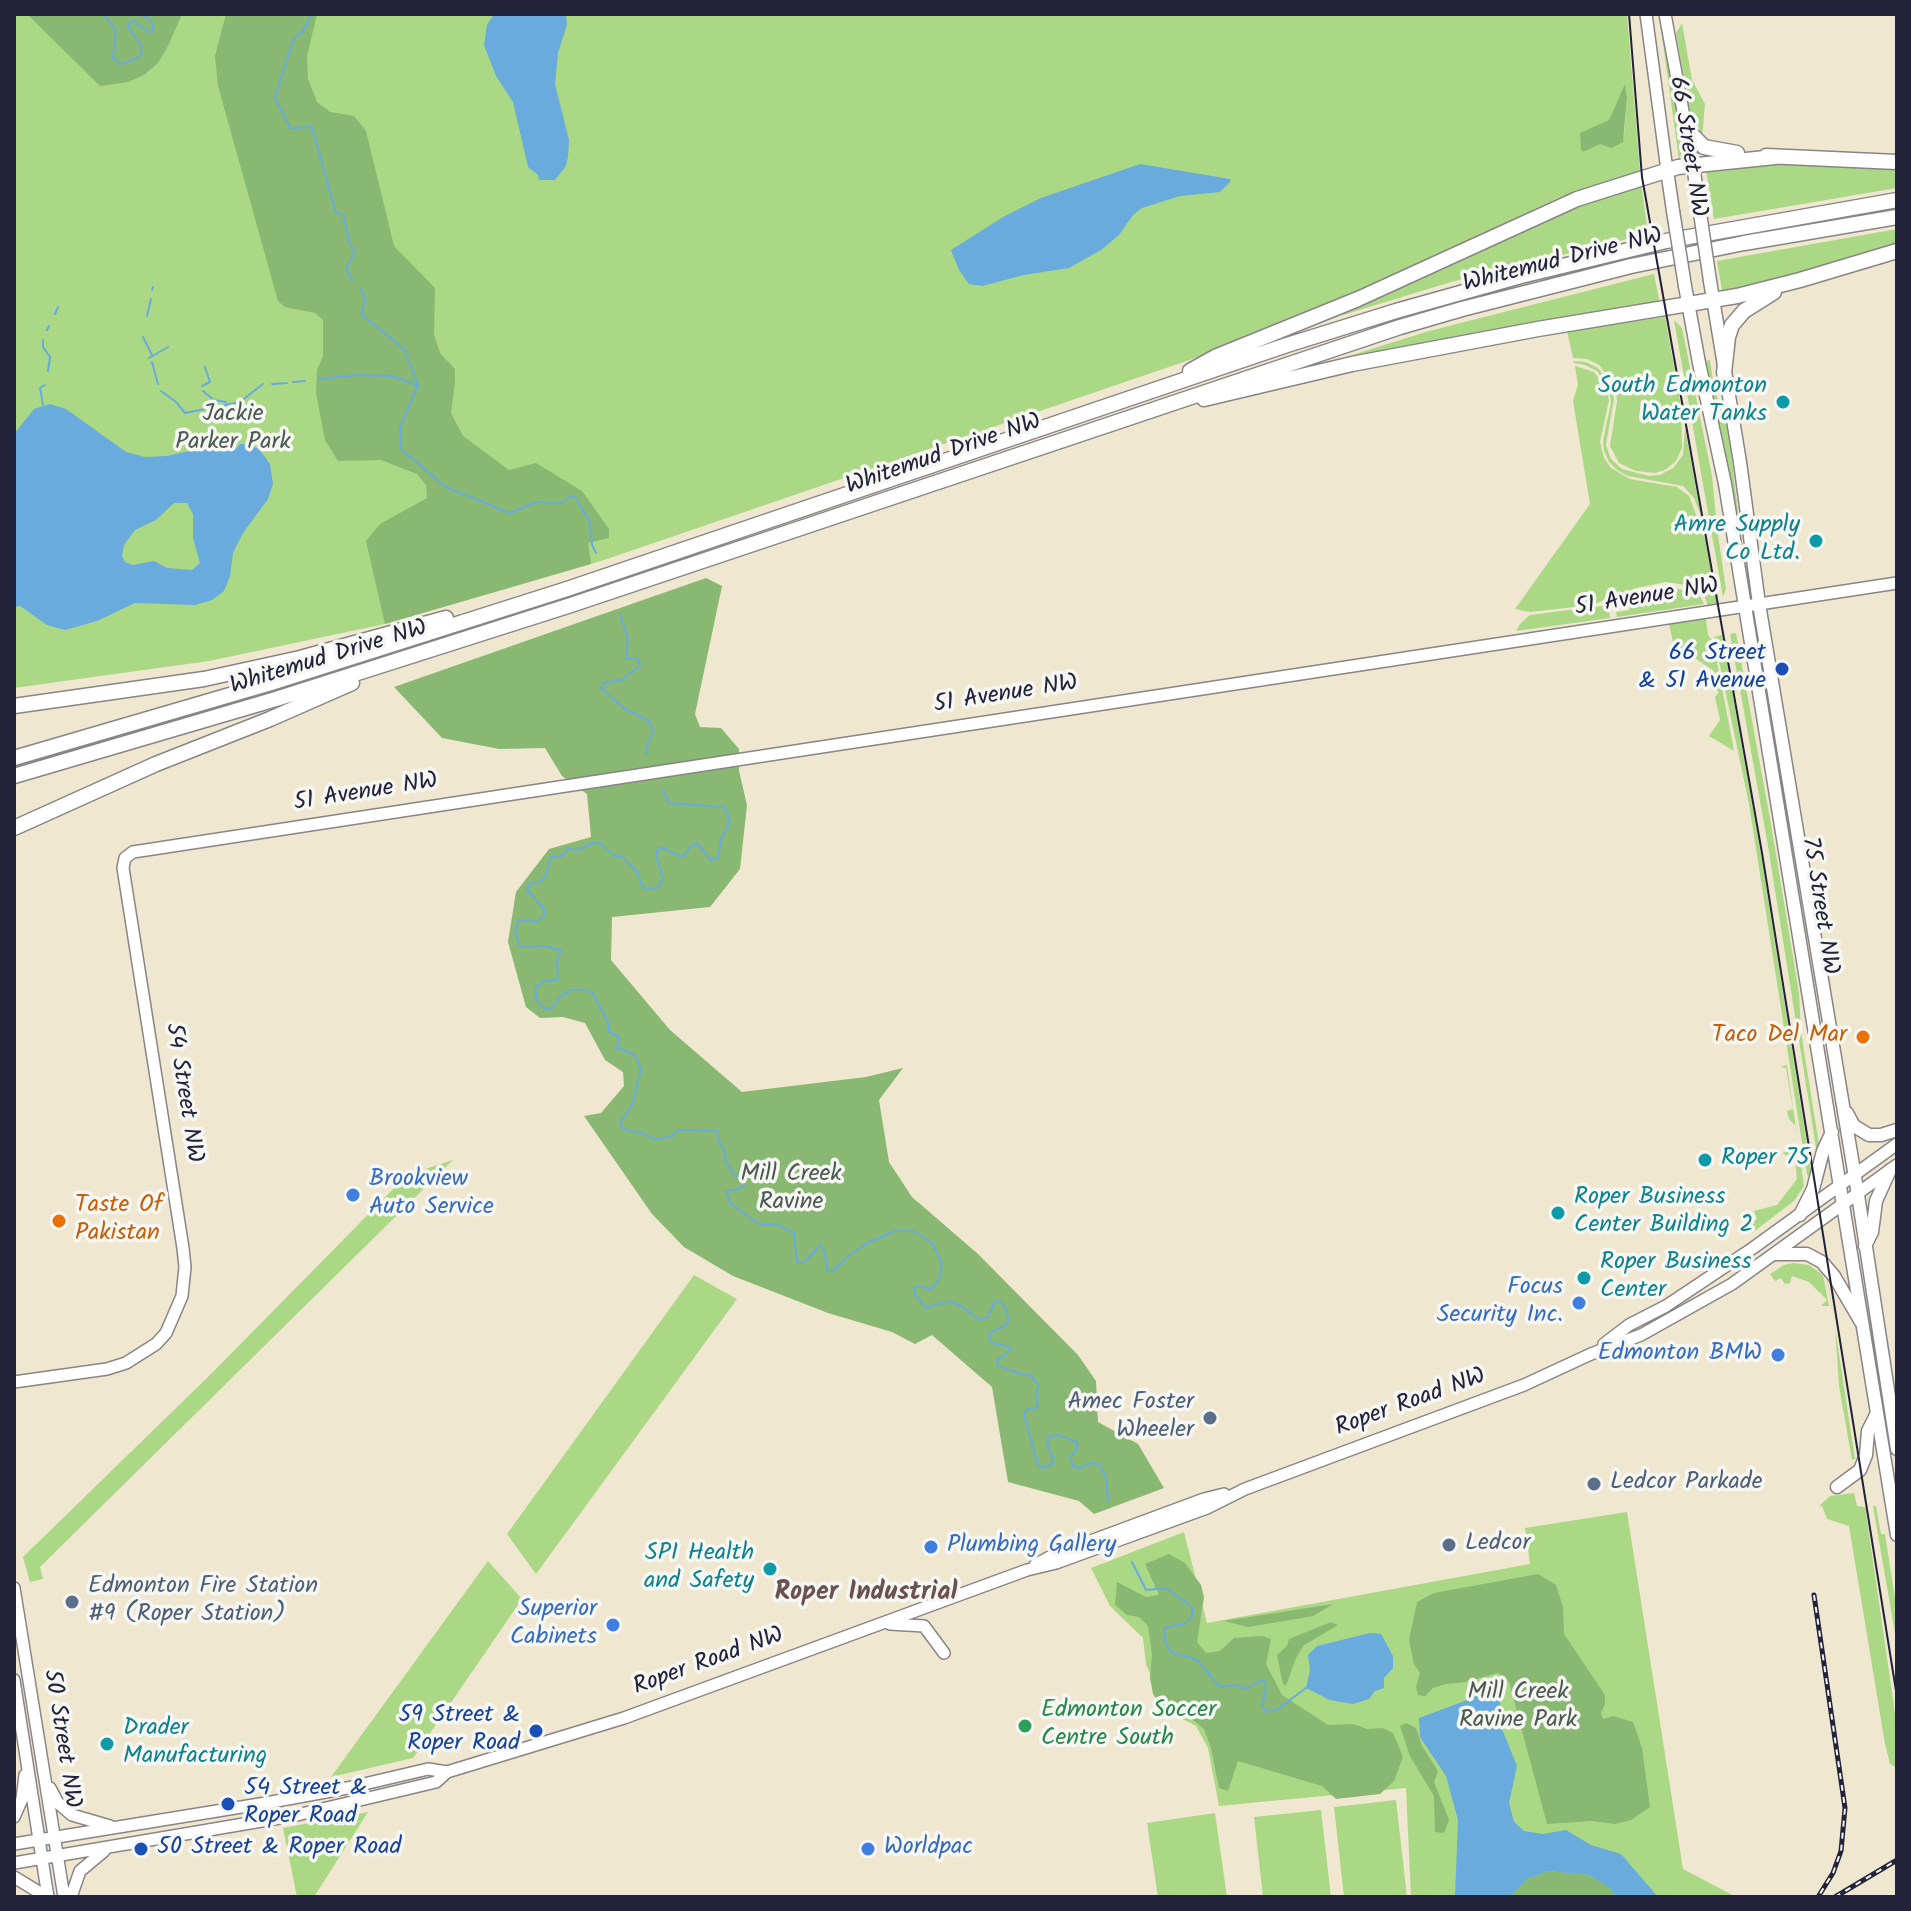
<!DOCTYPE html>
<style>
body{margin:0}
#map{position:relative;width:1911px;height:1911px;overflow:hidden;background:#f0e7d0;font-family:Kalam,sans-serif}
canvas{display:block}
.frame{position:absolute;inset:0;border:16px solid #22223b;pointer-events:none}
</style>
<div id="map">
<canvas width="1911" height="1911"></canvas>
<div class="frame"></div>
</div>
<script>
const ctx = document.querySelector('canvas').getContext('2d');
ctx.lineJoin = 'round';
function paint(path, color) { ctx.fillStyle = color; ctx.fill(path, 'evenodd'); }
const toPath = rows => new Path2D(rows.map(r => 'M' + r).join(''));
function strokePath(path, color, width, dash) { ctx.strokeStyle = color; ctx.lineWidth = width; ctx.lineCap = dash ? 'butt' : 'round'; ctx.setLineDash(dash || []); ctx.stroke(path); }
function write(font, color, halo, rows, align = 'center') {
  ctx.font = font + ' Kalam,sans-serif'; ctx.lineWidth = 7; ctx.setLineDash([]); ctx.textBaseline = 'middle'; ctx.strokeStyle = halo; ctx.fillStyle = color; for (const [text, x, y, turn = 0] of rows) {
    ctx.save(); ctx.translate(x, y); ctx.rotate((+turn || 0) * Math.PI / 180); ctx.textAlign = isNaN(turn) ? turn : align; if (halo) ctx.strokeText(text, 0, 0); ctx.fillText(text, 0, 0); ctx.restore();
  }
}
const green = toPath([
 [14,14,1627,14,1640,171,1558,198,1377,284,1204,355,604,560,385,624,209,661,14,688],
 [1625,86,1627,99,1624,135,1612,148,1604,143,1599,144,1605,122,1609,120],
 [1659,14,1661,14,1686,159,1679,160],
 [1682,23,1692,80,1705,104,1702,139,1693,128,1676,33],
 [1758,164,1897,168,1897,188,1714,219,1706,170],
 [1641,182,1648,234,1451,282,1320,322,1526,225],
 [1897,229,1897,247,1849,262,1726,292,1722,290,1717,261],
 [1654,274,1660,304,1333,361,1429,331],
 [1665,317,1681,406,1682,448,1676,461,1665,470,1655,473,1636,471,1619,463,1610,446,1617,401,1615,385,1599,365,1587,359,1573,358,1567,331],
 [1674,320,1682,328,1712,476,1717,528,1726,589,1723,597],
 [1710,360,1714,387,1729,433,1739,522,1704,361],
 [1573,361,1586,362,1598,368,1612,387,1614,399,1606,445,1611,459,1622,469,1649,476,1660,475,1673,468,1683,455,1685,428,1701,516,1694,498,1683,486,1628,476,1617,470,1609,462,1604,451,1603,440,1611,403,1609,387,1597,371,1585,365,1574,363],
 [1575,366,1594,372,1606,388,1609,400,1600,442,1604,458,1611,468,1630,479,1677,487,1689,496,1705,539,1717,604,1708,606,1704,594,1693,586,1666,582,1636,588,1592,605,1530,612,1515,609,1590,504,1573,401,1578,385],
 [1657,586,1698,592,1704,604,1617,617,1616,612,1630,610,1629,603,1612,606,1609,610,1610,618,1516,631,1520,624,1530,615,1602,606],
 [1706,619,1708,635,1713,641,1734,751,1709,736,1720,720,1715,697,1719,692,1706,682,1714,671,1692,656,1690,658,1675,651,1669,624],
 [1736,633,1771,824,1799,993,1801,1032,1819,1144,1818,1160,1767,840,1730,634],
 [1722,635,1761,854,1812,1176,1809,1176,1807,1175,1749,804,1714,637],
 [1787,1065,1804,1186,1794,1201,1752,1233,1746,1226,1757,1219,1754,1211,1777,1205,1797,1179,1795,1159,1782,1153,1799,1149,1795,1125,1789,1119,1787,1111,1793,1109,1786,1068,1780,1067],
 [453,1160,40,1567,43,1579,30,1582,23,1557,212,1373,407,1175],
 [1793,1263,1809,1265,1823,1275,1829,1306,1821,1306,1827,1300,1809,1282,1792,1276,1790,1283,1785,1284,1781,1278,1775,1281,1770,1274,1784,1265],
 [1813,1263,1827,1275,1855,1459,1852,1460,1839,1386,1835,1327,1827,1279],
 [694,1275,737,1299,536,1574,507,1534],
 [1854,1493,1857,1506,1865,1507,1875,1575,1897,1727,1897,1768,1890,1764,1885,1744,1849,1526,1827,1519,1822,1506,1819,1506,1830,1496],
 [1873,1506,1876,1506,1881,1534,1885,1534,1897,1611,1897,1645],
 [1627,1512,1683,1869,1736,1897,1411,1897,1406,1788,1219,1806,1208,1748,1196,1726,1175,1715,1161,1701,1146,1664,1143,1638,1110,1606,1091,1568,1184,1532,1207,1623,1530,1564,1525,1528],
 [488,1561,522,1599,413,1758,331,1777],
 [1396,1800,1407,1897,1344,1897,1334,1807],
 [1321,1810,1331,1897,1263,1897,1254,1817],
 [368,1812,314,1897,297,1897,283,1828],
 [1215,1813,1227,1897,1158,1897,1147,1823]
]);
const forest = toPath([
 [27,14,182,14,168,46,158,63,144,75,128,82,100,86],
 [226,14,317,14,307,56,308,79,317,102,330,112,354,116,366,131,394,246,435,288,434,335,440,353,455,369,455,383,451,413,463,436,509,470,536,463,582,491,609,529,609,538,588,543,591,564,385,624,366,541,380,524,427,498,426,485,417,474,381,460,338,461,325,440,316,393,317,370,323,356,323,320,315,313,285,307,278,301,218,86,215,56],
 [1625,84,1627,98,1623,142,1612,148,1600,144,1583,152,1581,149,1580,133,1609,120],
 [706,578,722,586,695,714,700,727,721,728,739,749,739,771,747,805,740,869,710,907,612,917,611,960,670,1030,742,1092,866,1077,903,1068,879,1100,889,1162,912,1197,978,1254,1078,1355,1096,1381,1098,1422,1138,1444,1164,1488,1094,1514,1079,1501,1008,1482,992,1387,932,1335,915,1344,892,1332,828,1313,733,1276,684,1247,652,1214,584,1116,601,1113,624,1086,623,1072,605,1060,585,1023,563,1017,540,1018,526,1007,508,942,516,892,549,849,591,837,587,794,562,776,545,748,499,749,442,738,394,687],
 [1169,1554,1185,1563,1201,1585,1204,1597,1197,1642,1206,1653,1220,1651,1234,1638,1262,1636,1271,1639,1266,1664,1282,1695,1328,1725,1353,1724,1367,1729,1383,1728,1393,1733,1403,1757,1394,1781,1380,1794,1336,1799,1322,1786,1238,1761,1228,1791,1219,1788,1211,1748,1204,1729,1188,1716,1162,1707,1153,1694,1150,1678,1152,1655,1148,1626,1139,1617,1127,1615,1115,1605,1117,1582,1146,1597,1159,1595,1145,1564],
 [1538,1574,1556,1585,1563,1607,1564,1634,1605,1695,1605,1704,1601,1713,1603,1719,1613,1716,1633,1722,1642,1748,1650,1807,1631,1820,1615,1824,1591,1821,1547,1824,1509,1682,1498,1673,1466,1682,1446,1684,1433,1688,1425,1696,1418,1695,1416,1687,1420,1673,1414,1664,1409,1640,1417,1602,1434,1593],
 [1333,1604,1313,1616,1248,1627,1224,1621],
 [1331,1622,1338,1625,1304,1645,1296,1658,1286,1686,1283,1684,1277,1655,1287,1646,1289,1639],
 [1406,1723,1416,1728,1422,1746,1438,1771,1434,1782,1449,1820,1444,1833,1435,1832,1434,1796,1410,1756,1400,1726],
 [1548,1871,1589,1875,1610,1888,1616,1897,1510,1897,1527,1879]
]);
const water = toPath([
 [494,14,566,14,567,25,558,53,555,84,569,140,568,157,566,166,555,180,539,180,538,175,528,167,513,102,496,76,484,45,487,25],
 [1140,164,1230,179,1231,181,1220,192,1180,196,1142,208,1133,215,1119,235,1101,250,1069,268,1024,275,982,286,969,284,959,270,951,250,1003,217,1041,198],
 [50,404,66,409,126,452,145,457,167,456,221,444,227,450,235,450,240,444,247,444,259,449,270,464,273,484,268,499,243,533,233,553,230,576,224,591,212,600,195,605,135,603,97,621,65,630,47,625,20,606,14,607,14,434,34,409],
 [174,503,187,503,193,514,193,538,200,563,192,570,167,568,154,561,133,565,125,562,122,556,124,545,135,530,156,520],
 [1370,1633,1381,1634,1393,1656,1393,1668,1384,1678,1384,1688,1375,1691,1369,1699,1353,1704,1330,1700,1306,1688,1310,1670,1308,1655,1317,1646],
 [1496,1684,1499,1689,1502,1729,1517,1766,1509,1803,1514,1822,1524,1831,1543,1834,1566,1830,1591,1845,1621,1854,1658,1897,1616,1897,1610,1888,1589,1875,1548,1871,1527,1879,1510,1897,1455,1897,1458,1820,1446,1776,1420,1737,1419,1718,1470,1699]
]);
const stream = toPath([
 [104,14,116,31,113,58,120,64,136,59,142,53,141,45,128,27,129,23,134,21,148,32,153,31,152,22,142,14],
 [312,14,303,31,293,40,275,97,290,128,312,127,336,213,343,214,350,244,355,253,346,267,352,281],
 [361,289,365,297,362,315,404,349,418,385,400,427,401,449,446,487,510,513,537,502,561,503,571,496,575,497,590,522,592,545,596,553],
 [152,290,153,287],
 [55,314,58,307],
 [147,316,151,299],
 [47,330,49,326],
 [143,337,152,355],
 [43,340,43,347,50,357,48,371],
 [149,358,168,347],
 [152,362,158,384],
 [319,379,356,375,391,376,417,385],
 [293,382,305,381],
 [272,384,287,383],
 [202,386,210,382,205,367],
 [161,391,176,402,185,413,240,402,263,384],
 [203,391,214,400,226,402],
 [43,405,40,388,45,385],
 [620,615,628,638,626,659,638,658,640,666,621,680,604,683,601,688,625,709,648,720,653,730,646,748,647,754],
 [663,790,669,803,723,807,726,809,730,821,721,840,718,858,711,860,697,843,691,846,683,857,660,847,657,851,657,858,663,878,659,887,649,889,642,887,638,873,623,857,615,856,600,843,593,843,578,850,568,849,561,857,551,857,545,878,539,882,529,884,527,890,544,909,544,916,536,922,519,920,515,931,520,947,545,946,561,950,556,964,559,978,556,980,544,981,535,988,537,1001,544,1008,551,1009,562,995,572,990,584,990,593,993,609,1024,608,1031,619,1037,617,1048,634,1054,641,1069,632,1106,620,1122,623,1129,643,1133,653,1139,671,1137,677,1130,717,1131,719,1142,725,1151,725,1160,733,1173,745,1181,745,1185,739,1189,726,1191,731,1204,760,1225,776,1224,794,1233,797,1263,805,1262,820,1245,825,1252,827,1271,833,1271,852,1253,866,1244,894,1231,913,1231,932,1243,942,1263,939,1278,934,1287,930,1289,917,1286,914,1288,915,1294,925,1308,950,1301,964,1308,979,1320,988,1317,995,1301,1001,1302,1007,1311,1008,1321,1006,1325,991,1332,989,1338,992,1343,1011,1347,1006,1354,997,1360,998,1366,1021,1374,1030,1375,1039,1385,1036,1396,1038,1407,1026,1410,1024,1415,1038,1465,1044,1468,1052,1464,1052,1457,1047,1443,1049,1437,1058,1435,1077,1442,1077,1449,1070,1457,1073,1466,1079,1468,1091,1463,1099,1464,1106,1477,1108,1501],
 [1132,1562,1146,1590,1166,1588,1192,1607,1192,1617,1186,1623,1164,1628,1165,1641,1171,1652,1197,1660,1220,1687,1236,1685,1246,1689,1261,1680,1265,1682,1266,1690,1262,1705,1266,1712,1278,1709,1306,1688]
]);
const secondary = toPath([
 [1646,14,1667,170],
 [1665,14,1693,165],
 [1604,1344,1629,1325,1666,1306,1753,1248,1897,1144],
 [14,1382,107,1369,126,1363,156,1344,166,1333,182,1296,185,1267,183,1248,123,868,125,858,133,852,1897,583],
 [1035,1565,1053,1555,1204,1499,1224,1494],
 [14,1588,64,1897],
 [890,1624,924,1626,944,1653],
 [14,1680,48,1897],
 [50,1788,58,1803,72,1815,110,1826],
 [14,1817,22,1799,25,1775],
 [14,1844,266,1803,347,1788,428,1769,447,1772,624,1718,1027,1570,1056,1563,1207,1508,1245,1489,1524,1385,1591,1354,1641,1335,1732,1284,1897,1165],
 [14,1863,297,1815,436,1782,447,1772],
 [14,1877,37,1891,41,1897],
 [71,1897,80,1871,104,1851]
]);
const primary = toPath([
 [1693,165,1699,206],
 [1667,170,1673,211],
 [1710,281,1740,462,1759,604,1858,1195,1897,1449],
 [1685,286,1699,363,1725,484,1897,1535],
 [1847,1113,1854,1126,1869,1135,1881,1135,1897,1130],
 [1800,1215,1813,1189,1823,1151,1832,1132],
 [1865,1246,1872,1232,1876,1201,1890,1170],
 [1776,1254,1807,1254,1822,1262,1834,1276,1861,1322],
 [1837,1487,1860,1470,1866,1455,1868,1431,1877,1413]
]);
const highway = toPath([
 [1687,130,1704,147,1737,153],
 [1766,156,1897,162],
 [1190,371,1215,357,1358,299,1577,199,1678,167,1775,157],
 [1724,373,1728,337,1732,325,1744,311,1774,292],
 [1204,399,1352,364,1538,329,1737,296,1800,280,1897,251],
 [14,706,204,679,300,658,446,618],
 [14,758,271,683,567,589,1287,345,1396,311,1521,276,1666,241,1897,200],
 [14,776,276,699,571,605,1400,327,1462,309,1631,266,1744,243,1897,217],
 [14,828,156,764,270,719,352,683]
]);
const tram = toPath([
 [1629,14,1642,177,1762,853,1897,1697]
]);
const rail = toPath([
 [1814,1595,1845,1808,1841,1851,1833,1873,1818,1897],
 [1835,1897,1897,1860]
]);
const primaryBridge = toPath([
 [1699,206,1710,281],
 [1673,211,1685,286]
]);
const markers = [
 [1783,402,8,"#0f9aa8"],
 [1816,541,8,"#0f9aa8"],
 [1782,669,8,"#1a4fb4"],
 [1863,1037,8,"#e8710a"],
 [1705,1160,8,"#0f9aa8"],
 [353,1195,8,"#3f7fe0"],
 [1558,1213,8,"#0f9aa8"],
 [59,1221,8,"#e8710a"],
 [1584,1278,8,"#0f9aa8"],
 [1579,1303,8,"#3f7fe0"],
 [1778,1355,8,"#3f7fe0"],
 [1210,1418,8,"#5c6f8a"],
 [1594,1484,8,"#5c6f8a"],
 [1449,1545,8,"#5c6f8a"],
 [931,1547,8,"#3f7fe0"],
 [770,1569,8,"#0f9aa8"],
 [72,1602,8,"#5c6f8a"],
 [613,1625,8,"#3f7fe0"],
 [1025,1726,8,"#2e9e5b"],
 [536,1731,8,"#1a4fb4"],
 [107,1744,8,"#0f9aa8"],
 [228,1804,8,"#1a4fb4"],
 [141,1849,8,"#1a4fb4"],
 [868,1849,8,"#3f7fe0"]
];
const streetNames = [
 ["66 Street NW",1686,147,81],
 ["Whitemud Drive NW",1563,262,-14],
 ["Whitemud Drive NW",944,456,-19],
 ["51 Avenue NW",1647,599,-9],
 ["Whitemud Drive NW",329,659,-17],
 ["51 Avenue NW",1006,696,-9],
 ["51 Avenue NW",366,794,-9],
 ["75 Street NW",1818,906,81],
 ["54 Street NW",182,1093,81],
 ["Roper Road NW",1411,1404,-20],
 ["Roper Road NW",709,1663,-20],
 ["50 Street NW",60,1739,81]
];
const cultureNames = [
 ["South Edmonton",1767,388,"right"],
 ["Water Tanks",1767,416,"right"],
 ["Amre Supply",1800,527,"right"],
 ["Co Ltd.",1800,555,"right"],
 ["Roper 75",1721,1160],
 ["Roper Business",1574,1199],
 ["Center Building 2",1574,1227],
 ["Roper Business",1600,1264],
 ["Center",1600,1292],
 ["SPI Health",754,1555,"right"],
 ["and Safety",754,1583,"right"],
 ["Drader",123,1730],
 ["Manufacturing",123,1758]
];
const parkNames = [
 ["Jackie",233,416],
 ["Parker Park",233,444],
 ["Mill Creek",791,1176],
 ["Ravine",791,1204],
 ["Mill Creek",1518,1694],
 ["Ravine Park",1518,1722]
];
const transitNames = [
 ["66 Street",1766,655],
 ["& 51 Avenue",1766,683],
 ["59 Street &",520,1717],
 ["Roper Road",520,1745],
 ["54 Street &",244,1790,"left"],
 ["Roper Road",244,1818,"left"],
 ["50 Street & Roper Road",157,1849,"left"]
];
const foodNames = [
 ["Taco Del Mar",1847,1037],
 ["Taste Of",75,1207,"left"],
 ["Pakistan",75,1235,"left"]
];
const shopNames = [
 ["Brookview",369,1181],
 ["Auto Service",369,1209],
 ["Focus",1563,1289,"right"],
 ["Security Inc.",1563,1317,"right"],
 ["Edmonton BMW",1762,1355,"right"],
 ["Plumbing Gallery",947,1547],
 ["Superior",597,1611,"right"],
 ["Cabinets",597,1639,"right"],
 ["Worldpac",884,1849]
];
const serviceNames = [
 ["Amec Foster",1194,1404,"right"],
 ["Wheeler",1194,1432,"right"],
 ["Ledcor Parkade",1610,1484],
 ["Ledcor",1465,1545],
 ["Edmonton Fire Station",88,1588],
 ["#9 (Roper Station)",88,1616]
];
const leisureNames = [
 ["Edmonton Soccer",1041,1712],
 ["Centre South",1041,1740]
];
const neighbourhoodNames = [
 ["Roper Industrial",866,1595]
];
paint(green, '#abd885');
paint(forest, '#88b872');
paint(water, '#69abdd');
strokePath(stream, '#69abdd', 2);
strokePath(secondary, '#898486', 14);
strokePath(primary, '#898486', 15);
strokePath(highway, '#898486', 17);
strokePath(secondary, '#fff', 11);
strokePath(primary, '#fff', 12);
strokePath(highway, '#fff', 14);
strokePath(tram, '#22223b', 2);
strokePath(rail, '#22223b', 5);
strokePath(rail, '#f6f6f2', 2, [6]);
strokePath(primaryBridge, '#898486', 15, []);
strokePath(primaryBridge, '#fff', 12);
for (const [x, y, r, color] of markers) { const dot = new Path2D(); dot.arc(x, y, r, 0, 2 * Math.PI); ctx.fillStyle = color; ctx.fill(dot); strokePath(dot, '#f6f6f2', 3); }
write('24px', '#22223b', '#f6f6f2', streetNames);
write('24px', '#0d838f', '#f6f6f2', cultureNames, 'left');
write('24px', '#4b5951', '#f6f6f2', parkNames);
write('24px', '#164399', '#f6f6f2', transitNames, 'right');
write('24px', '#c56008', '#f6f6f2', foodNames, 'right');
write('24px', '#366cbe', '#f6f6f2', shopNames, 'left');
write('24px', '#4e5e75', '#f6f6f2', serviceNames, 'left');
write('24px', '#27864d', '#f6f6f2', leisureNames, 'left');
write('bold 26px', '#6a5252', '#f6f6f2', neighbourhoodNames);
</script>
